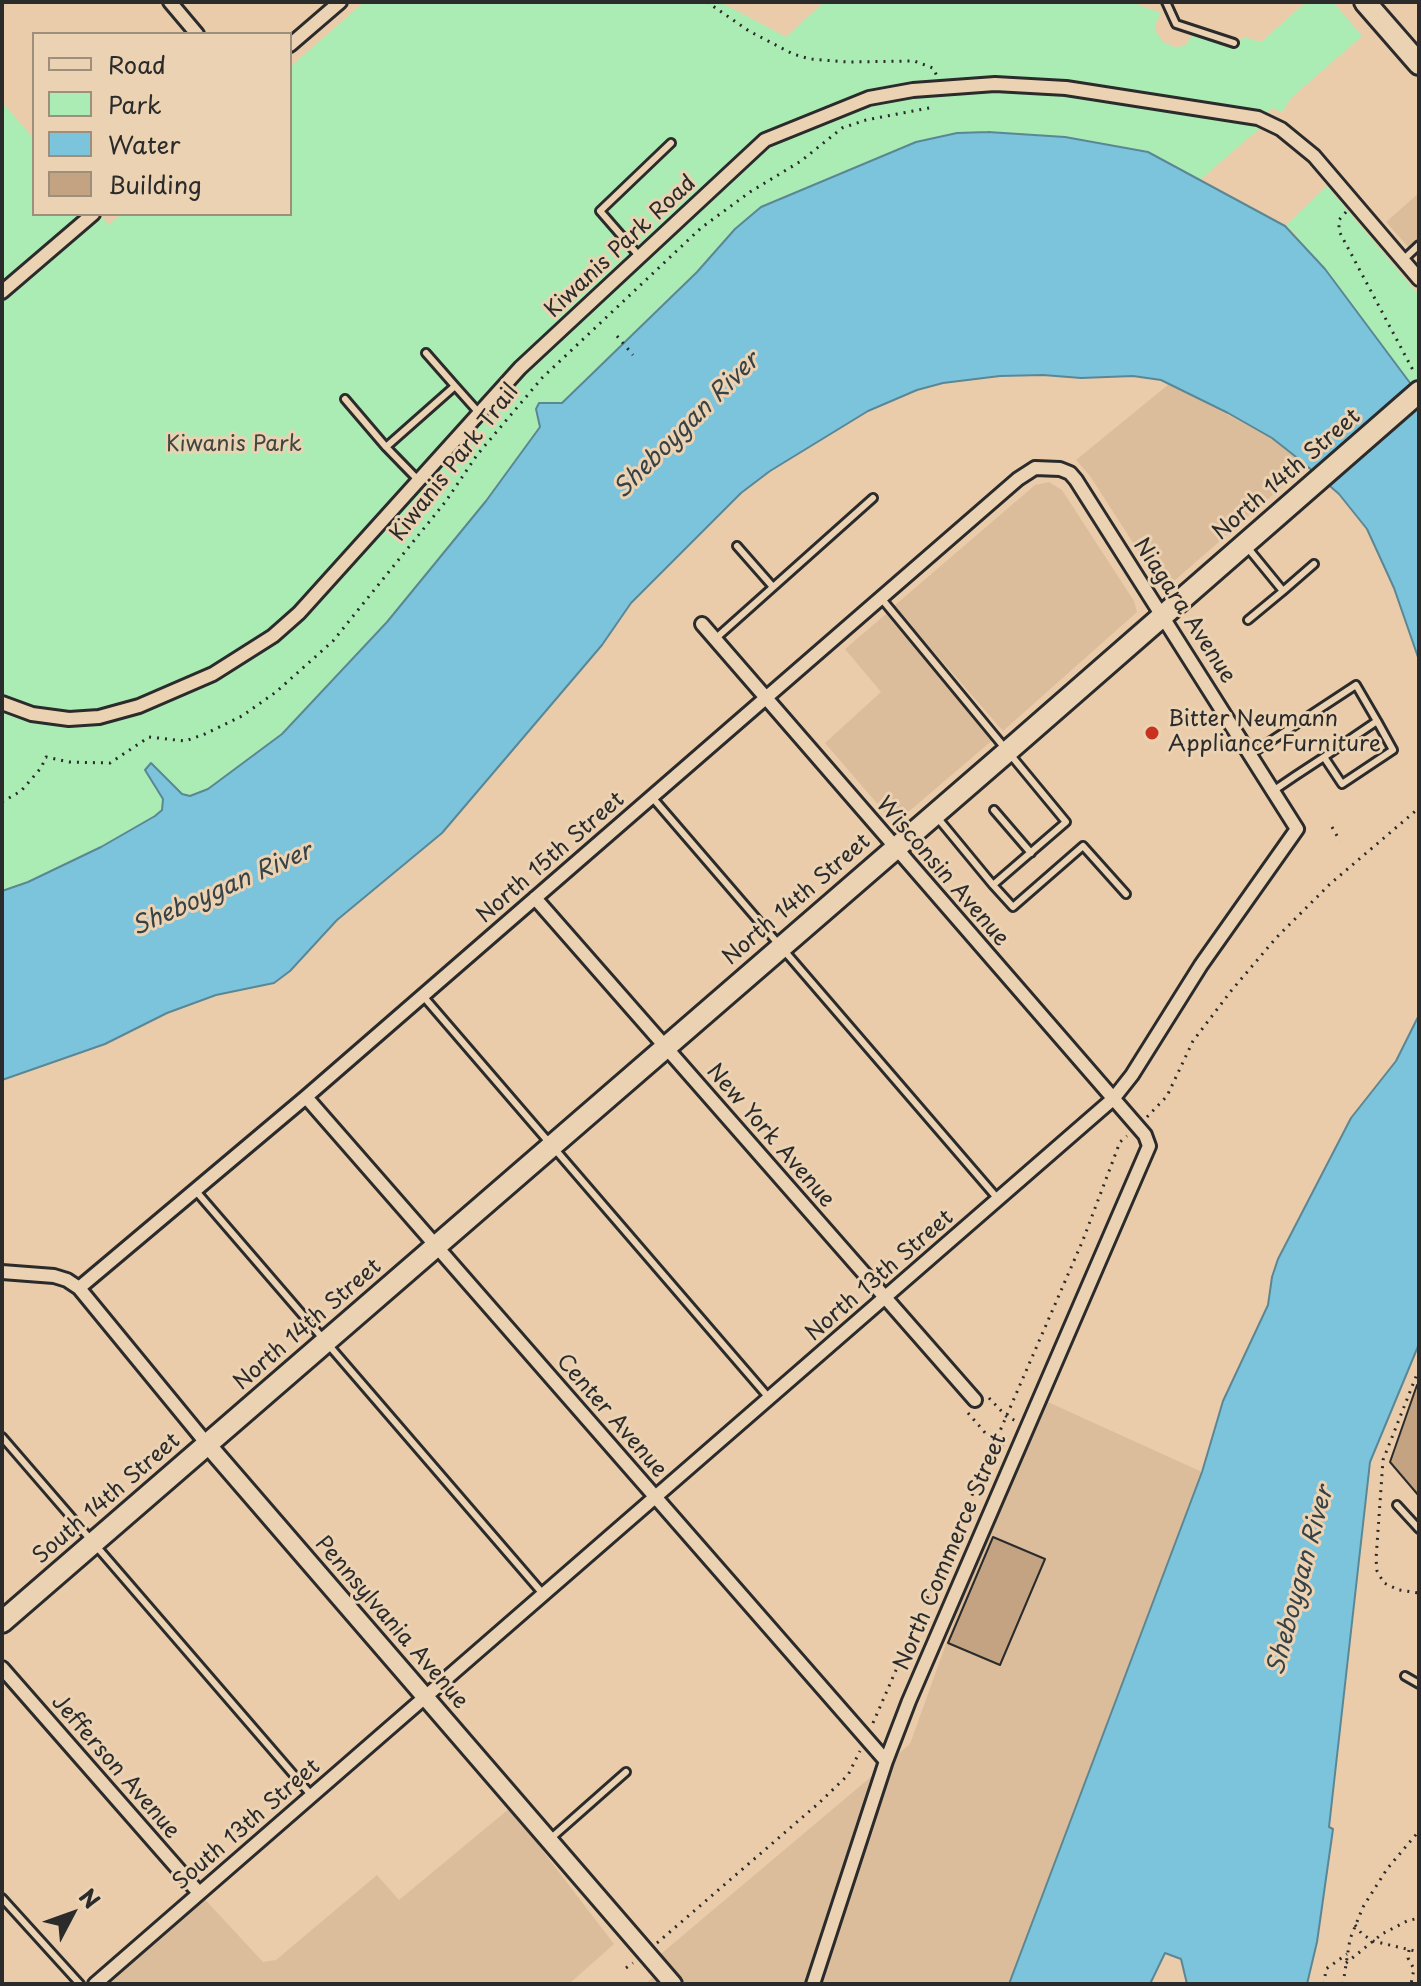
<!DOCTYPE html>
<style>
body{margin:0}
#map{position:relative;width:1421px;height:1986px;overflow:hidden;background:#eaccaa;font-family:"Playpen Sans",sans-serif}
canvas{display:block}
.frame{position:absolute;inset:0;border:4px solid #2b2b2b;pointer-events:none}
.legend{position:absolute;left:32px;top:32px;width:260px;height:184px;box-sizing:border-box;background:#ebd2b3;border:2px solid #9e8f7d;margin:0;padding:10px 14px;list-style:none;font-size:24px;color:#2b2b2b}
.legend li{display:flex;align-items:center;gap:16px;height:40px}
.legend b{width:40px;border:2px solid #9e8f7d}
.north{position:absolute;left:32px;top:1874px;width:80px;height:80px;-webkit-text-stroke:6px #ebd2b3;paint-order:stroke;rotate:49deg;font-size:22px;font-weight:700;line-height:32px;text-align:center;color:#2b2b2b}
.north::after{content:'';display:block;margin:auto;width:28px;height:36px;background:#2b2b2b;clip-path:polygon(50% 0,100% 100%,50% 72%,0 100%)}
</style>
<div id="map">
<canvas width="1421" height="1986"></canvas>
<div class="frame"></div>
<ul class="legend">
<li><b style="height:10px;background:#ebd2b3"></b>Road</li>
<li><b style="height:22px;background:#abecb5"></b>Park</li>
<li><b style="height:22px;background:#7bc4dc"></b>Water</li>
<li><b style="height:22px;background:#c4a383"></b>Building</li>
</ul>
<div class="north">N</div>
</div>
<script>
const ctx = document.querySelector('canvas').getContext('2d');
ctx.lineJoin = 'round';
function paint(path, color) { ctx.fillStyle = color; ctx.fill(path, 'evenodd'); }
const toPath = rows => new Path2D(rows.map(r => 'M' + r).join(''));
function strokePath(path, color, width, dash) { ctx.strokeStyle = color; ctx.lineWidth = width; ctx.lineCap = dash ? 'butt' : 'round'; ctx.setLineDash(dash || []); ctx.stroke(path); }
function write(font, color, halo, rows, align = 'center') {
  ctx.font = font + ' "Playpen Sans",sans-serif'; ctx.lineWidth = 6; ctx.setLineDash([]); ctx.textBaseline = 'middle'; ctx.strokeStyle = halo; ctx.fillStyle = color; for (const [text, x, y, turn = 0] of rows) {
    ctx.save(); ctx.translate(x, y); ctx.rotate((+turn || 0) * Math.PI / 180); ctx.textAlign = isNaN(turn) ? turn : align; if (halo) ctx.strokeText(text, 0, 0); ctx.fillText(text, 0, 0); ctx.restore();
  }
}
const built = toPath([
 [1419,193,1419,259,1386,222],
 [1169,384,1272,438,1307,465,1174,581,1167,584,1155,577,1090,476,1076,460],
 [1049,482,1062,490,1134,601,1137,612,1003,731,894,606,1035,485],
 [886,614,995,738,906,814,895,819,887,815,825,743,881,692,845,649],
 [1039,1398,1202,1472,1009,1984,645,1984,664,1968,656,1958,910,1744,1014,1454],
 [510,1808,614,1944,569,1984,95,1984,199,1893,263,1962,276,1960,377,1875,399,1900]
]);
const green = toPath([
 [364,2,725,2,724,4,786,37,824,2,1131,2,1161,13,1156,23,1156,32,1163,42,1175,47,1184,46,1193,35,1235,45,1244,37,1261,42,1306,2,1333,2,1362,36,1291,98,1282,112,1271,108,1259,129,1200,180,1148,152,1065,137,957,133,916,142,761,207,735,229,697,272,561,403,539,403,536,409,540,427,486,501,387,622,282,734,208,789,190,796,182,794,152,763,156,785,163,799,162,810,155,816,101,847,28,882,2,891,2,102,34,139,34,214,99,214,109,225,121,214,290,214,290,67],
 [1327,186,1419,295,1419,395,1293,232,1285,226]
]);
const water = toPath([
 [988,132,1065,137,1148,152,1285,226,1325,269,1419,395,1419,660,1394,588,1367,529,1339,494,1300,460,1272,438,1228,413,1161,380,1133,376,1081,378,1043,375,1000,376,943,383,917,390,868,411,770,471,741,493,631,603,602,645,442,833,337,920,290,971,274,983,216,995,167,1013,105,1044,2,1080,2,891,28,882,101,847,155,816,162,810,163,799,145,770,151,763,182,794,190,796,208,789,282,734,387,622,486,501,540,427,536,409,539,403,562,403,697,272,735,229,761,207,916,142,957,133,988,132],
 [1419,1015,1419,1344,1370,1462,1329,1827,1333,1829,1317,1942,1307,1984,1187,1984,1181,1959,1165,1953,1150,1984,1009,1984,1202,1472,1223,1401,1268,1305,1272,1277,1278,1259,1351,1118,1396,1061,1419,1015]
]);
const building = toPath([
 [1417,1385,1419,1386,1419,1496,1390,1462,1417,1385],
 [993,1537,1045,1559,1000,1665,948,1643,993,1537]
]);
const path = toPath([
 [707,2,749,31,793,54,810,59,848,62,914,61,933,68,937,76],
 [1346,212,1339,220,1339,231,1415,374],
 [617,336,633,355],
 [2,802,21,791,41,768,46,757,69,762,110,763,149,737,185,741,205,734,242,716,276,692,333,641,446,501,477,455,542,378,701,228,750,192,801,161,842,128,866,120,934,107],
 [1332,827,1340,841],
 [1147,1117,1167,1096,1193,1041,1231,991,1276,938,1330,884,1419,808],
 [1419,1369,1383,1460,1376,1559,1377,1571,1384,1583,1399,1590,1419,1593],
 [989,1398,1006,1416,1016,1421],
 [968,1413,994,1443,1006,1447],
 [873,1723,1083,1240,1120,1142,1127,1136],
 [1355,1925,1362,1934,1373,1941,1419,1952],
 [657,1943,819,1803,848,1775,860,1751],
 [1409,1950,1408,1958,1414,1969,1411,1984],
 [1346,1963,1382,1934,1407,1921,1419,1918],
 [626,1968,633,1963],
 [1324,1984,1326,1969,1347,1954],
 [1343,1984,1350,1939,1363,1907,1387,1869,1419,1831]
]);
const service = toPath([
 [1166,2,1176,24,1234,43],
 [640,257,600,211,671,143],
 [1403,260,1419,245],
 [426,353,455,386],
 [345,399,386,447],
 [419,481,386,447,455,386,480,414],
 [737,546,773,587],
 [1247,547,1283,591,1314,564],
 [881,598,1066,822,993,885,936,816],
 [1248,620,1283,591],
 [715,639,873,498],
 [1251,754,1356,685,1377,721],
 [1273,791,1295,776,1324,757,1377,721,1393,750,1342,784,1324,757],
 [651,796,998,1199],
 [994,810,1031,853],
 [993,885,1013,907,1083,846,1126,894],
 [423,996,770,1399],
 [195,1190,544,1595],
 [2,1437,312,1796],
 [1397,1505,1419,1529],
 [1405,1676,1419,1684],
 [549,1840,626,1772],
 [2,1898,80,1984]
]);
const minor = toPath([
 [170,2,197,34],
 [290,45,340,2],
 [2,292,93,214],
 [702,624,1145,1135,1149,1146,909,1701,886,1761,813,1984],
 [2,703,32,714,69,719,99,717,139,706,213,674,273,636,299,613,520,368,765,140,869,98,913,90,995,84,1066,88,1258,118,1281,129,1314,156,1419,279],
 [535,898,975,1400],
 [306,1097,886,1761],
 [2,1272,54,1276,67,1280,79,1288,207,1444],
 [79,1288,306,1097,1018,479,1035,468,1060,469,1070,473,1076,480,1297,829,1201,965,1132,1075,1113,1099,95,1984],
 [2,1668,199,1893]
]);
const tertiary = toPath([
 [207,1444,673,1984]
]);
const primary = toPath([
 [1365,2,1419,64],
 [2,1622,1008,751,1419,392]
]);
const markers = [
 [1152,733,8,"#c8321e"]
];
const streetNames = [
 ["Kiwanis Park Road",621,247,-43],
 ["Kiwanis Park Trail",455,463,-52],
 ["North 14th Street",1287,475,-41],
 ["Niagara Avenue",1184,611,57],
 ["North 15th Street",551,858,-41],
 ["Wisconsin Avenue",942,872,49],
 ["North 14th Street",797,900,-41],
 ["New York Avenue",770,1136,49],
 ["North 13th Street",880,1276,-41],
 ["North 14th Street",308,1325,-41],
 ["Center Avenue",611,1416,49],
 ["South 14th Street",107,1499,-41],
 ["North Commerce Street",951,1552,-67],
 ["Pennsylvania Avenue",391,1623,49],
 ["Jefferson Avenue",115,1767,49],
 ["South 13th Street",247,1825,-41]
];
const parkNames = [
 ["Kiwanis Park",234,445]
];
const poiNames = [
 ["Bitter Neumann",1168,720],
 ["Appliance Furniture",1168,745]
];
const waterNames = [
 ["Sheboygan River",687,426,-45],
 ["Sheboygan River",222,890,-24],
 ["Sheboygan River",1301,1581,-75]
];
paint(built, '#dbbd9c');
paint(green, '#abecb5');
paint(water, '#7bc4dc');
strokePath(water, '#5b8795', 2);
paint(building, '#c4a383');
strokePath(building, '#2b2b2b', 2);
strokePath(service, '#2b2b2b', 12);
strokePath(minor, '#2b2b2b', 18);
strokePath(tertiary, '#2b2b2b', 22);
strokePath(primary, '#2b2b2b', 26);
strokePath(path, '#2b2b2b', 3, [2, 6]);
strokePath(service, '#ebd2b3', 6);
strokePath(minor, '#ebd2b3', 12);
strokePath(tertiary, '#ebd2b3', 16);
strokePath(primary, '#ebd2b3', 20);
for (const [x, y, r, color] of markers) { const dot = new Path2D(); dot.arc(x, y, r, 0, 2 * Math.PI); ctx.fillStyle = color; ctx.fill(dot); strokePath(dot, '#ebd2b3', 3); }
write('22px', '#2b2b2b', '#ebd2b3', streetNames);
write('22px', '#3e4840', '#ebd2b3', parkNames);
write('22px', '#2b2b2b', '#ebd2b3', poiNames, 'left');
write('italic 24px', '#374246', '#ebd2b3', waterNames);
</script>
